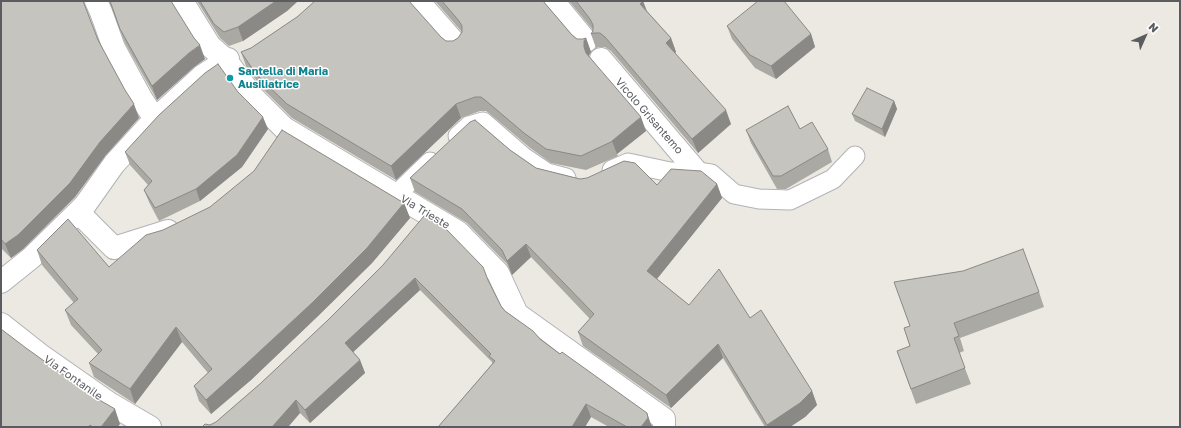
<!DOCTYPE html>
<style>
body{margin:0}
#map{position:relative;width:1181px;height:428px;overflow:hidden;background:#ebe9e1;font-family:"Golos Text",sans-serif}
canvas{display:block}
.frame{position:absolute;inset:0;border:2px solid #5a5c60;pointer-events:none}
.north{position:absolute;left:1125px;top:16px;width:40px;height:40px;-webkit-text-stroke:3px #fff;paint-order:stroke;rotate:45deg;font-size:11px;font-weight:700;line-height:16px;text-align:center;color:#5a5c60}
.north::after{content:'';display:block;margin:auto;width:14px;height:18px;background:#5a5c60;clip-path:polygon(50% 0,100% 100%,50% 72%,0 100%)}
</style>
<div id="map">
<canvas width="1181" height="428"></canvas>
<div class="frame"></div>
<div class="north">N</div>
</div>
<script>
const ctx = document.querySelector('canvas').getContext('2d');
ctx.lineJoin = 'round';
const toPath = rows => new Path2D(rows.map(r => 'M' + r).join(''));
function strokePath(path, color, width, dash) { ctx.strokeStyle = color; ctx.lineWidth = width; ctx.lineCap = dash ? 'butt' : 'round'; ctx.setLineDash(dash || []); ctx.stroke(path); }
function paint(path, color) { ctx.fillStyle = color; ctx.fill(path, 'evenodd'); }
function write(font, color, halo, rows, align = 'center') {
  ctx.font = font + ' "Golos Text",sans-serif'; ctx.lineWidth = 3; ctx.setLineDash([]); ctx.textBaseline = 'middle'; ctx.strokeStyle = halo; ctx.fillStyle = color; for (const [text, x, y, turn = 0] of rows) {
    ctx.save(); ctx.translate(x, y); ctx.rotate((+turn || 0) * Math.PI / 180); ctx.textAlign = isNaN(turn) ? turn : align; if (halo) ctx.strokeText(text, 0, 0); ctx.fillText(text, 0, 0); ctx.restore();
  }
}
const service = toPath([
 [458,136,469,126,483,122,522,156,547,173,566,178],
 [612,170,628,163,670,172,697,172,711,174,734,194,759,199,790,200,833,179,855,156],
 [396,195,430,162]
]);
const minor = toPath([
 [96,1,101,12,114,48,141,98,155,119],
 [182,1,210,46,226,60,252,96,284,128,458,232,498,273,517,314,664,419,664,427],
 [418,1,455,43],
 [553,1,586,41],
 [601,59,697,172],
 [78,212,114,248,168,231],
 [1,282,31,258,78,212,85,205,114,164,155,119,202,76,228,59],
 [1,324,39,354,109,403,150,427]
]);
const wall = toPath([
 [1,1,84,1,84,5,98,40,139,118,105,156,75,197,23,249,11,258,1,248],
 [109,1,205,59,194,67,157,100,125,43],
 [197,1,298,1,287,11,243,41,229,46,220,38],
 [435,1,543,1,572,35,577,39,583,39,586,38,591,52,589,56,646,131,617,154,618,156,586,170,551,163,529,147,490,114,486,111,480,111,461,118,396,180,292,118,262,88,246,66,241,52,251,48,297,17,441,37,446,41,453,41,458,38,462,32],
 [569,1,643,1,647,11,671,38,676,52,675,53,731,124,698,153,611,51,605,47,599,47,596,48,591,34,593,30],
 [727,26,811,34,815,47,776,79,755,68,732,39],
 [238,92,268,129,242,167,200,201,159,221,149,202,144,190,148,185,130,165,125,152],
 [894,101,897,109,885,137,855,121,852,114],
 [800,129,828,149,832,162,786,189,777,189,751,143,746,130],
 [510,150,536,168,580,179,657,185,717,184,722,198,657,279,689,305,750,318,812,391,817,405,805,417,790,427,765,427,723,358,671,408,583,346,578,332,590,319,531,257,512,275,507,264,467,223,415,192,410,178],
 [404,203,410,218,372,263,317,317,251,380,211,414,199,401,194,386,208,373,182,342,135,404,94,377,89,363,98,354,71,325,65,310,74,303,42,265,37,250,109,267],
 [383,265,488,280,501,306,505,311,652,425,652,427,609,427,591,417,585,427,438,427,492,364,492,362,420,290,353,352,360,360,365,373,310,423,300,413,288,427,202,427,210,425,216,422,261,383,328,320],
 [1039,292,1044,307,960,338,964,351,959,353,971,384,916,404,897,351,910,346,904,328]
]);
const shadedWall = toPath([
 [276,1,298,1,287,11,243,41,238,27],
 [643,1,648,15,640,4],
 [811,34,815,47,776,79,771,66],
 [586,38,591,52,589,55,589,61,584,47,584,41],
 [671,38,676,52,671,57,666,43],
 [200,45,205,59,194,67,157,100,152,86,189,53],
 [894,101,897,109,885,137,882,129],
 [134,104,139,118,105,156,75,197,23,249,11,258,5,244],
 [456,104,461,118,396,180,391,166],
 [726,110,731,124,698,153,692,139],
 [263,117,268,129,242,167,200,201,196,189],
 [641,117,646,131,617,154,612,141],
 [717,184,722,198,652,285,647,271],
 [404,203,410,218,372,263,317,317,251,380,211,414,206,400],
 [526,244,531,257,512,275,507,261],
 [415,278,420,290,349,356,345,343],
 [176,327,182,342,135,404,130,389],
 [718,344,723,358,671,408,666,395],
 [360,360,365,373,310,423,305,410],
 [812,391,817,405,805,417,790,427,768,427,767,425],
 [296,400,300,413,288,427,272,427],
 [586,404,591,417,585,427,572,427],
 [115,409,120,424,118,427,101,427],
 [647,413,652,427,641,427]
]);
const building = toPath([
 [1,1,83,1,98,40,125,90,134,104,100,142,70,183,18,235,5,244,1,239,1,1],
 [110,1,171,1,194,38,200,45,189,53,152,86,120,29,110,1],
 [200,1,276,1,238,27,224,32,214,24,200,1],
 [315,1,409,1,441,37,446,41,453,41,458,38,462,32,462,26,459,21,442,1,543,1,572,35,577,39,583,39,586,38,584,41,584,47,586,53,641,117,612,141,613,141,581,156,546,149,524,133,485,100,481,97,475,97,456,104,391,166,287,104,256,74,241,52,251,48,297,17,315,1],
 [576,1,643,1,640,4,671,38,666,43,726,110,692,139,605,37,600,33,594,33,591,34,593,31,593,25,590,19,576,1],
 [758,1,784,1,811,34,771,66,750,55,727,26,758,1],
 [218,64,238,92,263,117,237,155,196,189,155,208,144,190,152,181,125,152,159,115,205,73,218,64],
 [867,88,894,101,882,129,852,114,867,88],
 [788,106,800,129,812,122,828,149,781,176,773,176,746,130,788,106],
 [475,120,510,150,536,168,580,179,587,178,624,161,635,163,657,185,671,169,701,171,717,184,647,271,689,305,719,269,750,318,761,310,812,391,800,403,767,425,718,344,666,395,578,332,594,314,526,244,507,261,502,250,462,209,410,178,470,122,475,120],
 [282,130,404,203,367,248,312,303,245,365,206,400,194,386,212,369,176,327,130,389,89,363,102,350,65,310,78,299,37,250,68,219,109,267,146,235,163,230,210,207,254,171,282,130],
 [424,216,446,229,483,267,488,280,501,306,505,311,533,331,540,339,560,354,562,352,647,413,648,418,641,427,627,427,586,404,572,427,438,427,495,361,489,356,491,354,415,278,345,343,360,360,305,410,296,400,272,427,202,427,205,424,210,425,216,422,261,383,328,320,383,265,424,216],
 [1023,249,1039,292,954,323,959,336,954,338,965,368,911,389,897,351,910,346,904,328,910,326,894,282,963,271,1023,249],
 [1,329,26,348,96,398,115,409,101,427,93,427,90,425,88,427,1,427,1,329]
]);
const markers = [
 [230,78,4,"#0f9aa8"]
];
const cultureNames = [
 ["Santella di Maria",238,72],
 ["Ausiliatrice",238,85]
];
const streetNames = [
 ["Vicolo Grisantemo",649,116,49],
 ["Via Trieste",425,212,31],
 ["Via Fontanile",73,378,35]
];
strokePath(service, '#b2b3b7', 21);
strokePath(minor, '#b2b3b7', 24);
strokePath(service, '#fff', 19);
strokePath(minor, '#fff', 22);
paint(wall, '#aaa9a3');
paint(shadedWall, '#8b8985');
paint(building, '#c6c4be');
strokePath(building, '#8b8985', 1);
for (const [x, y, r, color] of markers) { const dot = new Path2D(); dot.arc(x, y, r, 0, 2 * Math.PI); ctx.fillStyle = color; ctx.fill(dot); strokePath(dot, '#fff', 1.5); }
write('bold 11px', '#0d838f', '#fff', cultureNames, 'left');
write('11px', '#5a5c60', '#fff', streetNames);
</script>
